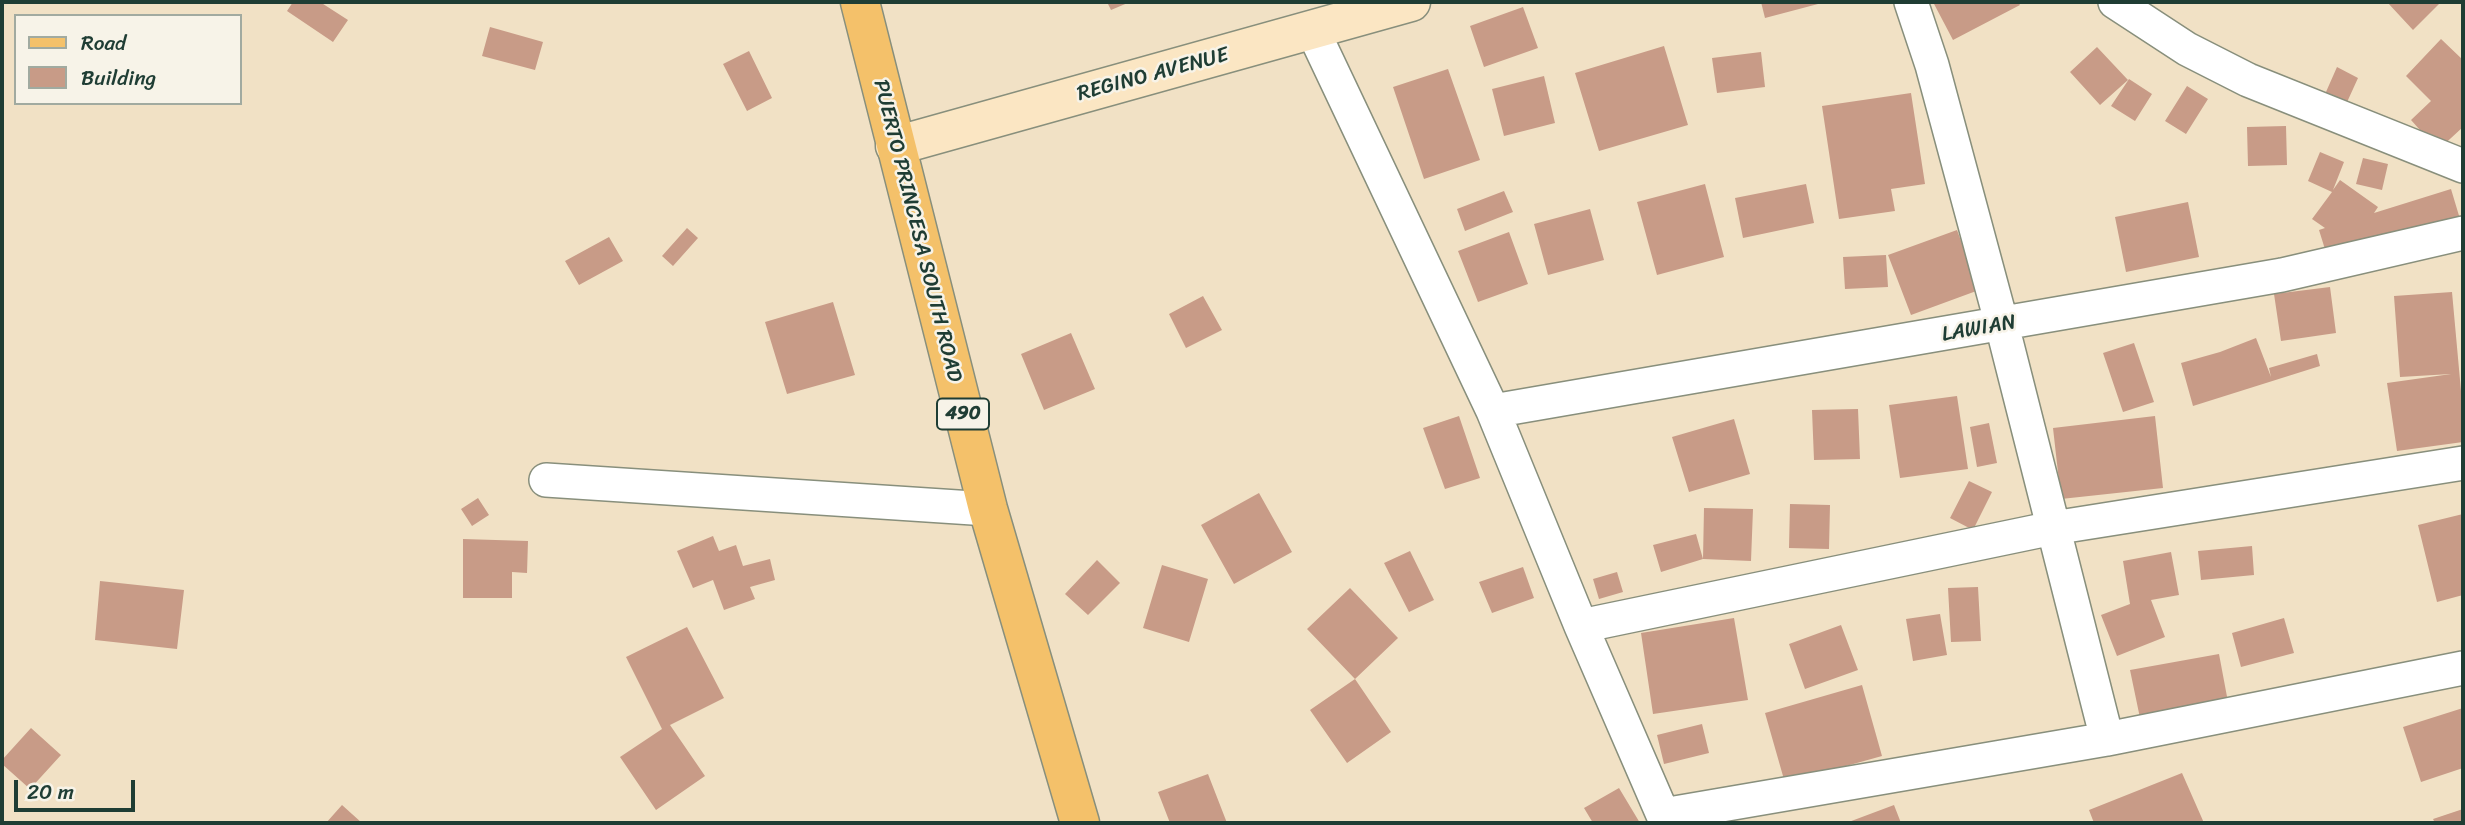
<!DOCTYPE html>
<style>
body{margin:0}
#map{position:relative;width:2465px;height:825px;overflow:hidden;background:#f1e1c5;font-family:Sriracha,sans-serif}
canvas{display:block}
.frame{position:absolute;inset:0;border:4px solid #1f3d34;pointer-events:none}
.legend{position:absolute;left:14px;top:14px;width:228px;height:91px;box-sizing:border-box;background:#f7f3e8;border:2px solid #a1aaa0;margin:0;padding:9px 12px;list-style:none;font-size:21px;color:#1f3d34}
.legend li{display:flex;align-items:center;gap:14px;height:35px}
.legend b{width:35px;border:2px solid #a1aaa0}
.scale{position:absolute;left:14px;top:780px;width:121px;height:32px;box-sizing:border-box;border:4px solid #1f3d34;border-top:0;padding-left:9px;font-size:21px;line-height:24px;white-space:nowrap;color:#1f3d34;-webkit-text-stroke:5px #f7f3e8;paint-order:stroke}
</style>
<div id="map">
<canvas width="2465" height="825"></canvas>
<div class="frame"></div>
<ul class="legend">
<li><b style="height:9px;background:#f4c16a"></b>Road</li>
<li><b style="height:19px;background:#c89b87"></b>Building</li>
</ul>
<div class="scale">20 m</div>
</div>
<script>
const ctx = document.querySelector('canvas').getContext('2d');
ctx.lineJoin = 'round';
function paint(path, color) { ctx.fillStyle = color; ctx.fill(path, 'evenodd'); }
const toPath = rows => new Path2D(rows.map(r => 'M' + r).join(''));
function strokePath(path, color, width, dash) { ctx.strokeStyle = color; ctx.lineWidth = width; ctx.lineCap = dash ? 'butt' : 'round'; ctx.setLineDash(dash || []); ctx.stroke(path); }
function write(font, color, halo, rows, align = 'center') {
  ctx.font = font + ' Sriracha,sans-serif'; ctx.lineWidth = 5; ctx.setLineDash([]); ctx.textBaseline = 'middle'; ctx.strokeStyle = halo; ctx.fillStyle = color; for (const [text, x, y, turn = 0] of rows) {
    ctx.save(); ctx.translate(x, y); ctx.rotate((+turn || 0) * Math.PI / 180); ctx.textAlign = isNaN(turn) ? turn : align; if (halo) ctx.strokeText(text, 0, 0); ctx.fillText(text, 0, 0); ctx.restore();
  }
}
const building = toPath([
 [293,2,320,2,348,20,333,42,287,11],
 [1107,2,1130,2,1111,10],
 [1761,2,1818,2,1818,4,1765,18],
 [1933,2,2018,2,2020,5,1953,40],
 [2387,2,2441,2,2413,30],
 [1523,7,1538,48,1484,67,1470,26],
 [490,27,543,42,535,70,482,56],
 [2441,39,2463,60,2463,127,2438,150,2411,120,2431,101,2406,76],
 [1664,46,1688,125,1599,151,1575,73],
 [2097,47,2128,80,2100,105,2070,72],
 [749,51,772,98,747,111,723,64],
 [1761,52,1765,87,1717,93,1712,58],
 [2337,67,2358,78,2343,111,2322,101],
 [1448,69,1480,160,1424,179,1393,87],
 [1544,76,1555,123,1504,136,1492,89],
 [2129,79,2152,94,2135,121,2111,106],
 [2187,86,2208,99,2186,134,2165,121],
 [1911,93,1925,184,1891,189,1895,211,1839,219,1822,106],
 [2286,126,2287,165,2248,166,2247,127],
 [2320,152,2344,162,2333,190,2340,180,2378,207,2374,213,2451,189,2460,219,2328,259,2319,230,2325,228,2312,219,2332,192,2308,181],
 [2363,158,2388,164,2382,190,2356,184],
 [1705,184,1724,257,1657,275,1637,202],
 [1806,184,1814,223,1743,238,1735,198],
 [1504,191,1513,212,1465,231,1457,209],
 [2188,202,2199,257,2126,272,2115,217],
 [1590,209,1604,260,1548,275,1534,224],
 [687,228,698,238,673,266,662,256],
 [1957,230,1979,290,1911,315,1888,255],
 [1509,232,1528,284,1478,302,1458,251],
 [609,237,623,261,579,285,565,261],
 [1886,255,1888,287,1845,289,1843,257],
 [2330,287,2336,333,2281,341,2274,294],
 [2452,292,2463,413,2463,442,2397,451,2387,383,2451,374,2400,377,2394,296],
 [1203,296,1222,330,1186,348,1169,314],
 [833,302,855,375,787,394,765,322],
 [1071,333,1095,389,1044,410,1021,354],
 [2256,338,2271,377,2269,368,2317,354,2320,366,2193,406,2181,363,2220,352],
 [2134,343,2154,402,2123,412,2103,353],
 [1957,396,1968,469,1900,478,1889,405],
 [1858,409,1860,459,1814,460,1812,410],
 [1459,416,1480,478,1445,489,1423,428],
 [2155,416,2163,488,2061,499,2053,428],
 [1734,419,1750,474,1689,492,1672,437],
 [1989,423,1997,463,1977,467,1970,427],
 [1969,481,1992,492,1973,530,1950,518],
 [1259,493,1292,552,1234,584,1201,525],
 [478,498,489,515,472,526,461,509],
 [1790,504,1830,505,1829,549,1789,548],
 [1704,508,1753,509,1751,561,1703,559],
 [2463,514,2463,595,2437,602,2418,525],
 [1696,534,1703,559,1661,572,1653,545],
 [713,536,719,551,736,545,743,566,770,559,775,580,750,587,755,599,724,610,713,580,693,588,677,551],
 [463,539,528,541,527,573,512,572,512,598,463,598],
 [2252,546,2254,575,2201,580,2198,551],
 [1410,551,1434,600,1409,612,1384,563],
 [2171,552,2179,595,2151,600,2165,637,2117,656,2101,615,2130,604,2123,561],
 [1097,560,1120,583,1088,615,1065,594],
 [1162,565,1208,579,1189,642,1143,628],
 [1523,567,1534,598,1492,613,1479,582],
 [1617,572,1623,592,1599,599,1593,579],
 [100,581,184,590,177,649,95,640],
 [1978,587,1981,641,1951,642,1948,588],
 [1350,588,1398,638,1355,679,1391,732,1347,763,1310,710,1355,679,1307,629],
 [1940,614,1947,655,1913,661,1906,619],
 [1734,618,1748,700,1653,714,1641,633],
 [2284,618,2294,653,2241,667,2232,633],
 [1841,625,1858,670,1805,689,1789,644],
 [687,627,724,698,670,725,705,776,656,810,620,757,662,729,626,657],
 [2219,654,2228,702,2140,718,2130,670],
 [1862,685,1882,756,1785,783,1765,713],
 [2463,708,2463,768,2421,782,2403,727],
 [1702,724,1709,753,1664,764,1657,735],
 [31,728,61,755,30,789,2,764,2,760],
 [2182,773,2204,823,2094,823,2089,810],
 [1208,774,1227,823,1170,823,1158,792],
 [1619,788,1640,823,1593,823,1584,808],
 [342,805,362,823,326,823],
 [1894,805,1901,823,1846,823],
 [2463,809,2463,823,2435,823,2433,819]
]);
const street = toPath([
 [1911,2,1932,65,2002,325,2107,739],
 [2115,2,2187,49,2248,80,2463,166],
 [1313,31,1493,411,1581,626,1663,815,2107,739,2463,668],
 [1493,411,2282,275,2463,233],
 [546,480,988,509],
 [1581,626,2053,528,2463,463]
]);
const secondary = toPath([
 [895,146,1411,2]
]);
const primary = toPath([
 [860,2,988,509,1080,823]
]);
const shields = [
 [963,414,52]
];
const shieldNames = [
 ["490",963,414]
];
const streetNames = [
 ["REGINO AVENUE",1153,75,-15],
 ["PUERTO PRINCESA SOUTH ROAD",917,231,76],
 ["LAWIAN",1979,329,-10]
];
paint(building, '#c89b87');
strokePath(street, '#888f7c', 36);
strokePath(secondary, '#888f7c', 41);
strokePath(primary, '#888f7c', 41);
strokePath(street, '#fff', 33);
strokePath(secondary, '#fbe6c3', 38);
strokePath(primary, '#f4c16a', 38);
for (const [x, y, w] of shields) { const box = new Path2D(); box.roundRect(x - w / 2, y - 15.5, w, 31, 5); ctx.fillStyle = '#f7f3e8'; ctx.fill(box); strokePath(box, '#1f3d34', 2); }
write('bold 19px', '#1f3d34', null, shieldNames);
write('21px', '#1f3d34', '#f7f3e8', streetNames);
</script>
